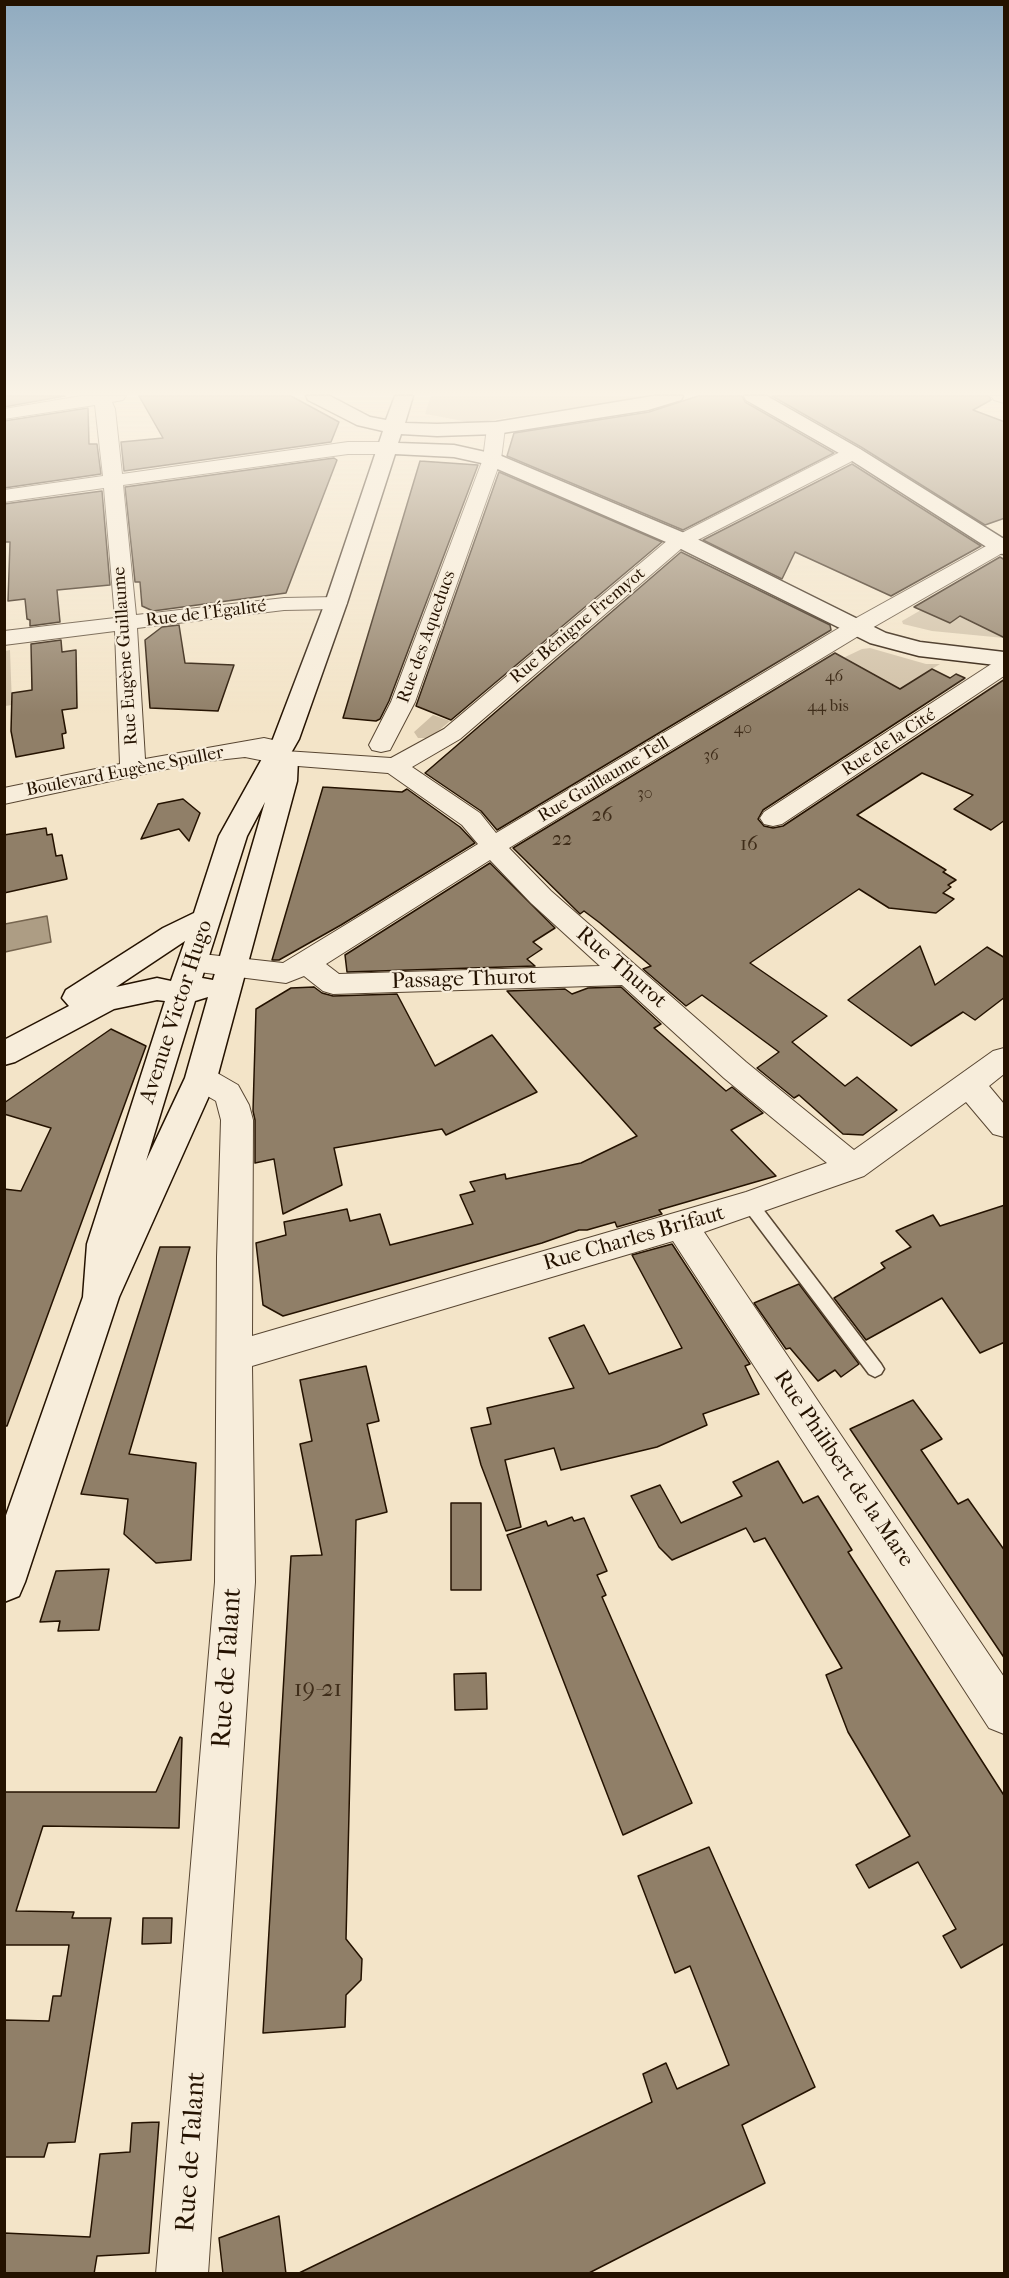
<!DOCTYPE html>
<meta charset="utf-8">
<style>
body{margin:0}
#map{position:relative;width:1009px;height:2278px;overflow:hidden;background:#f3e4c8;font-family:"IM FELL French Canon",serif}
canvas{display:block}
.frame{position:absolute;inset:0;border:6px solid #241200;pointer-events:none}
</style>
<div id="map">
<canvas width="1009" height="2278"></canvas>
<div class="frame"></div>
</div>
<script>
const ctx = document.querySelector('canvas').getContext('2d');
ctx.lineJoin = 'round';
function paint(path, color) { ctx.fillStyle = color; ctx.fill(path, 'evenodd'); }
const toPath = rows => new Path2D(rows.map(r => 'M' + r).join(''));
function strokePath(path, color, width, dash) { ctx.strokeStyle = color; ctx.lineWidth = width; ctx.lineCap = dash ? 'butt' : 'round'; ctx.setLineDash(dash || []); ctx.stroke(path); }
function write(font, color, halo, rows, align = 'center') {
  ctx.font = font + ' "IM FELL French Canon",serif'; ctx.lineWidth = 4.5; ctx.setLineDash([]); ctx.textBaseline = 'middle'; ctx.strokeStyle = halo; ctx.fillStyle = color; for (const [text, x, y, turn = 0] of rows) {
    ctx.save(); ctx.translate(x, y); ctx.rotate((+turn || 0) * Math.PI / 180); ctx.textAlign = isNaN(turn) ? turn : align; if (halo) ctx.strokeText(text, 0, 0); ctx.fillText(text, 0, 0); ctx.restore();
  }
}
const green = toPath([
 [431,396,651,396,473,423,425,414],
 [921,610,949,623,960,617,1004,638,932,631,903,624,902,621],
 [870,648,926,664,940,664,900,689,843,658,862,649],
 [10,650,12,705,5,706,5,651],
 [433,715,450,721,430,738,418,738,414,732]
]);
const water = toPath([
 [47,916,51,942,5,952,5,924,47,916]
]);
const building = toPath([
 [4,396,65,396,4,407,4,396],
 [139,396,291,396,339,422,331,442,124,471,121,442,163,438,139,396],
 [698,396,742,396,745,402,834,453,683,530,507,456,514,433,649,412,698,396],
 [772,396,989,396,991,400,973,410,1005,422,1005,518,985,525,861,447,772,396],
 [88,408,89,444,97,444,101,474,4,488,4,421,88,408],
 [334,458,337,460,286,593,153,611,142,606,140,582,135,582,125,487,334,458],
 [420,461,478,465,389,701,380,719,376,721,343,718,420,461],
 [852,464,981,546,891,596,795,552,782,579,703,540,852,464],
 [499,472,662,542,451,720,416,706,499,472],
 [102,491,110,585,57,590,60,622,30,626,30,620,27,619,25,599,8,601,10,542,4,542,4,504,102,491],
 [681,552,830,625,831,630,497,830,481,811,425,773,681,552],
 [1000,557,1005,560,1005,638,960,616,950,623,914,607,1000,557],
 [179,625,185,663,234,665,218,711,150,708,145,640,162,627,179,625],
 [61,640,62,652,76,650,77,708,62,710,66,733,62,734,64,748,16,757,11,731,12,693,32,690,31,644,61,640],
 [835,653,900,689,932,669,950,678,956,674,965,678,763,810,758,819,764,826,773,828,783,826,1005,679,1005,820,991,830,954,809,973,795,922,773,857,815,946,870,943,872,956,880,948,885,951,887,943,893,954,899,936,913,889,908,859,889,750,963,827,1016,792,1042,845,1086,857,1077,897,1110,863,1135,843,1134,799,1095,794,1098,757,1068,779,1052,702,995,686,1006,643,969,651,966,600,923,584,911,580,914,513,848,835,653],
 [323,787,402,792,407,789,460,827,475,843,341,925,279,960,272,960,323,787],
 [183,799,200,813,189,841,179,829,141,839,158,804,183,799],
 [46,828,47,835,52,834,56,856,62,855,67,879,4,893,4,835,46,828],
 [490,863,555,928,533,942,542,949,527,959,535,966,347,972,345,955,490,863],
 [920,946,935,985,987,947,1005,958,1005,997,975,1020,963,1012,911,1046,848,1000,920,946],
 [314,987,322,993,333,996,397,994,435,1066,492,1035,537,1092,446,1135,442,1129,334,1148,342,1185,283,1214,274,1159,255,1163,255,1120,253,1111,256,1009,291,988,314,987],
 [621,987,661,1024,654,1028,726,1091,732,1087,763,1113,731,1130,776,1176,659,1210,662,1214,617,1227,615,1222,587,1230,579,1230,542,1243,283,1316,263,1305,256,1243,286,1235,284,1222,347,1209,350,1221,380,1214,390,1245,473,1224,460,1195,475,1191,470,1182,505,1174,506,1179,581,1163,637,1136,507,991,565,989,572,994,588,988,621,987],
 [111,1029,146,1046,7,1426,4,1426,4,1189,21,1191,51,1128,4,1114,4,1103,111,1029],
 [1005,1205,1005,1342,980,1353,942,1298,866,1340,834,1298,885,1268,881,1263,911,1247,896,1231,933,1215,940,1226,1005,1205],
 [672,1244,750,1364,745,1366,759,1394,703,1414,707,1425,657,1447,561,1470,554,1448,505,1460,521,1527,506,1531,481,1465,471,1428,491,1424,487,1408,574,1388,549,1338,584,1325,609,1374,682,1348,632,1255,672,1244],
 [160,1247,190,1247,129,1454,196,1463,191,1560,156,1563,124,1534,128,1499,81,1494,160,1247],
 [799,1284,859,1364,841,1377,835,1370,818,1381,790,1348,786,1349,754,1303,799,1284],
 [366,1366,379,1421,367,1424,387,1512,356,1520,346,1939,362,1959,361,1980,346,1995,345,2027,263,2033,291,1556,322,1555,300,1444,312,1441,300,1380,366,1366],
 [913,1400,942,1439,921,1450,958,1504,968,1499,1005,1551,1005,1659,850,1429,913,1400],
 [778,1461,803,1503,818,1496,852,1550,848,1552,1005,1797,1005,1943,961,1968,943,1936,956,1929,918,1862,869,1888,856,1865,910,1836,848,1732,826,1675,842,1668,765,1538,754,1542,746,1528,672,1560,659,1547,631,1496,660,1485,681,1523,742,1496,733,1482,778,1461],
 [451,1503,481,1503,481,1590,451,1590,451,1503],
 [572,1517,574,1521,584,1518,607,1571,597,1575,606,1595,602,1597,692,1803,623,1835,507,1535,546,1521,548,1526,572,1517],
 [109,1569,99,1630,58,1631,60,1621,40,1622,56,1571,109,1569],
 [486,1673,487,1709,455,1710,454,1674,486,1673],
 [180,1737,182,1738,179,1828,43,1826,16,1911,74,1912,72,1918,111,1918,75,2142,48,2143,44,2157,4,2157,4,2020,49,2021,53,1996,61,1996,69,1945,4,1945,4,1792,156,1792,180,1737],
 [709,1847,815,2087,742,2125,765,2183,587,2274,297,2274,652,2102,643,2074,666,2063,677,2089,729,2065,690,1966,675,1973,638,1876,709,1847],
 [143,1918,172,1918,171,1943,142,1944,143,1918],
 [159,2122,149,2253,97,2256,94,2274,4,2274,4,2233,90,2237,100,2154,130,2152,132,2123,159,2122],
 [279,2216,286,2274,223,2274,219,2238,279,2216]
]);
const lane = toPath([
 [750,1198,756,1200,881,1364,884,1369,881,1374,875,1377,869,1374,744,1208,742,1204,744,1200,750,1198]
]);
const street = toPath([
 [81,396,126,396,123,400,112,402,115,409,122,474,348,442,388,442,395,444,397,448,395,452,388,454,348,454,123,485,136,615,284,598,336,597,344,598,347,603,344,608,336,609,284,610,137,628,145,759,264,738,273,740,276,745,274,748,285,751,391,758,444,729,668,540,846,449,860,449,862,453,860,457,682,548,460,739,412,767,480,813,496,833,849,622,997,540,1004,538,1004,552,865,632,509,848,551,891,746,1062,854,1150,993,1051,1004,1048,1004,1074,989,1086,1004,1104,1004,1137,993,1134,966,1102,864,1176,704,1232,1004,1677,1004,1734,989,1728,673,1241,252,1366,255,1582,208,2274,156,2274,215,1582,217,1257,221,1120,216,1101,190,1086,186,1078,190,1070,201,1067,212,1070,238,1085,249,1105,253,1120,252,1336,681,1211,746,1192,827,1163,724,1078,622,985,333,994,323,991,304,976,286,983,183,970,179,963,183,956,193,953,283,963,478,844,462,825,388,773,285,765,245,757,199,762,4,804,4,788,120,764,115,631,4,645,4,631,115,618,104,488,4,502,4,490,103,476,95,405,4,419,4,409,81,396],
 [490,860,531,903,600,966,339,974,326,964,490,860],
 [991,396,1004,396,1004,403,994,400,991,396],
 [496,423,502,424,505,428,501,459,415,702,390,750,381,752,372,750,369,745,391,702,483,459,487,428,490,424,496,423],
 [1004,659,1004,676,782,824,773,826,764,824,760,818,764,812,996,661,1004,659]
]);
const secondary = toPath([
 [306,396,330,396,370,417,386,420,395,396,413,396,405,423,437,424,496,422,653,396,683,396,681,400,648,410,496,434,437,436,401,434,398,443,454,445,499,455,689,535,886,633,920,642,1004,652,1004,666,919,656,870,643,673,545,486,464,454,457,395,454,347,603,299,739,291,753,298,759,297,781,217,1078,119,1297,25,1582,19,1596,4,1602,4,1521,83,1297,87,1244,165,1001,157,1000,114,1009,15,1062,4,1065,4,1040,69,1006,62,998,66,990,163,928,194,913,219,836,273,739,325,603,383,431,357,425,308,400,306,396],
 [265,802,213,980,202,978,247,836,265,802],
 [185,941,171,981,157,978,116,987,185,941],
 [208,997,185,1078,146,1161,195,1001,208,997],
 [744,396,767,396,860,449,1004,539,1004,554,996,553,846,457,746,400,744,396]
]);
const farNumbernames = [
 ["46",834,677],
 ["44 bis",828,707],
 ["40",743,729],
 ["36",711,756],
 ["30",645,794]
];
const farStreetnames = [
 ["Rue de l'Égalité",206,614,-7],
 ["Rue Bénigne Fremyot",578,626,-40],
 ["Rue des Aqueducs",427,637,-70],
 ["Rue Eugène Guillaume",126,656,-94],
 ["Rue de la Cité",889,743,-33],
 ["Boulevard Eugène Spuller",125,772,-11],
 ["Rue Guillaume Tell",604,780,-31]
];
const numberNames = [
 ["26",602,816],
 ["22",562,840],
 ["16",749,845]
];
const streetNames = [
 ["Rue Thurot",621,968,41],
 ["Passage Thurot",464,980,-2],
 ["Avenue Victor Hugo",177,1012,-72],
 ["Rue Charles Brifaut",634,1239,-16],
 ["Rue Philibert de la Mare",843,1469,56]
];
const nearNumbernames = [
 ["19-21",318,1690]
];
const nearStreetnames = [
 ["Rue de Talant",228,1668,-86],
 ["Rue de Talant",192,2152,-86]
];
paint(green, '#d0c0a6');
paint(water, '#ad9d84');
strokePath(water, '#76654f', 1.5);
paint(building, '#907f68');
strokePath(building, '#241200', 1.5);
strokePath(lane, '#584632', 3);
strokePath(street, '#584632', 2);
strokePath(secondary, '#241200', 3);
paint(lane, '#f7eddb');
paint(street, '#f7eddb');
paint(secondary, '#f7eddb');
const sky = ctx.createLinearGradient(0, 0, 0, 715);
sky.addColorStop(0, '#90abc0');
sky.addColorStop(0.55, '#faf3e6');
sky.addColorStop(1, '#faf3e600');
ctx.fillStyle = sky;
ctx.fillRect(0, 0, 1009, 715);
write('16px', '#3f2d1a', null, farNumbernames);
write('18px', '#241200', '#f7eddb', farStreetnames);
write('20px', '#3f2d1a', null, numberNames);
write('22px', '#241200', '#f7eddb', streetNames);
write('24px', '#3f2d1a', null, nearNumbernames);
write('27px', '#241200', '#f7eddb', nearStreetnames);
</script>
